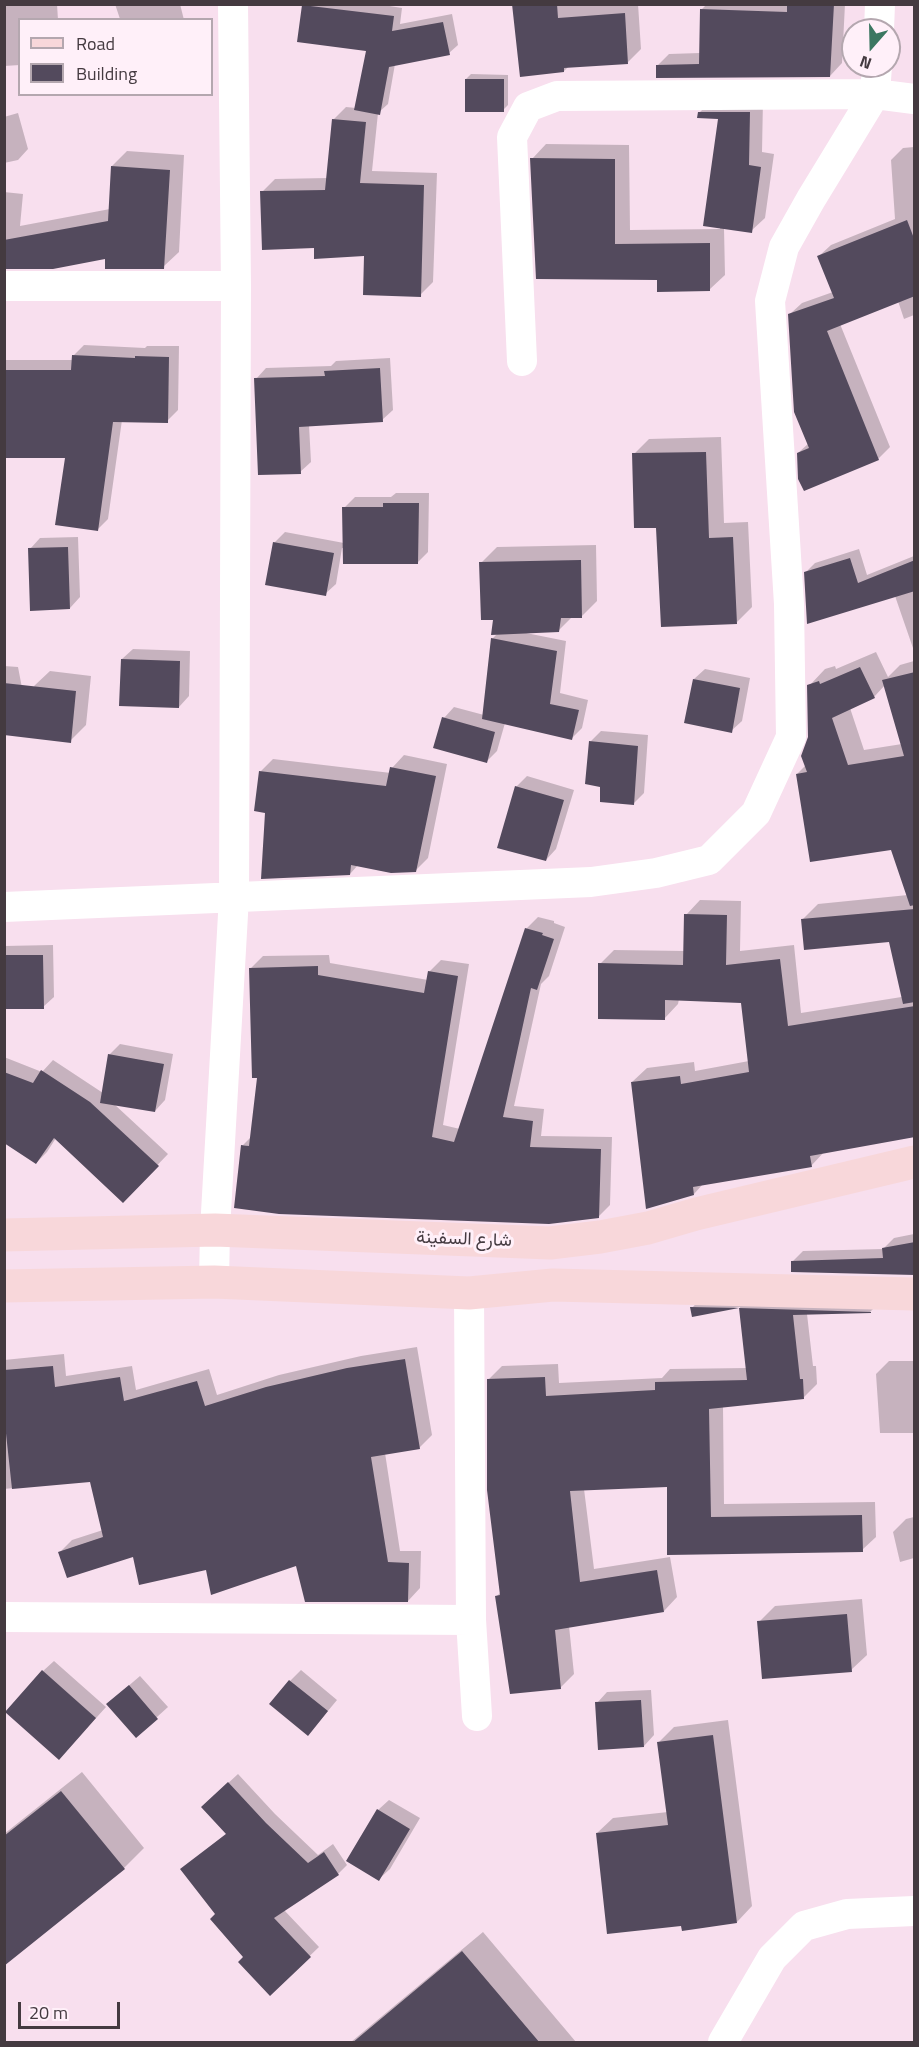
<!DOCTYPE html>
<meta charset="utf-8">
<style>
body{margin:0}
#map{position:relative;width:919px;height:2047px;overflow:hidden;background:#f8dfee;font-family:"Titillium Web",sans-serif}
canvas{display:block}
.frame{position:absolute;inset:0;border:6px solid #443a40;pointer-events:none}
.legend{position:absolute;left:18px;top:18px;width:195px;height:78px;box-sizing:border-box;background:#fff0f9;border:2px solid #b4a7af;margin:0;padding:8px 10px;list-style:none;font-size:18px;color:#443a40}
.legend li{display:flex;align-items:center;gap:12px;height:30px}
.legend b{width:30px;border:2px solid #b4a7af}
.north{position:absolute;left:841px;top:18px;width:60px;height:60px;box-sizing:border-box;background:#fff0f9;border:2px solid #b4a7af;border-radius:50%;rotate:200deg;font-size:16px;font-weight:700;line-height:24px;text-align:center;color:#443a40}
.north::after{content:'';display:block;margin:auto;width:21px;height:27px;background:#3b7761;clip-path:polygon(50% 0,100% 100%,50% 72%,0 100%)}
.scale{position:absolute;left:18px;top:2002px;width:102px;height:27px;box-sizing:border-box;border:3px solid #443a40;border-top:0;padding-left:8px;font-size:18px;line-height:21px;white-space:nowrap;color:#443a40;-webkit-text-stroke:4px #fff0f9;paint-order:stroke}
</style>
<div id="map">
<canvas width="919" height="2047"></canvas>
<div class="frame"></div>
<ul class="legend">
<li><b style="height:8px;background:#f8d7da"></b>Road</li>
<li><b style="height:16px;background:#534a5d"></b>Building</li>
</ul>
<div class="north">N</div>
<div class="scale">20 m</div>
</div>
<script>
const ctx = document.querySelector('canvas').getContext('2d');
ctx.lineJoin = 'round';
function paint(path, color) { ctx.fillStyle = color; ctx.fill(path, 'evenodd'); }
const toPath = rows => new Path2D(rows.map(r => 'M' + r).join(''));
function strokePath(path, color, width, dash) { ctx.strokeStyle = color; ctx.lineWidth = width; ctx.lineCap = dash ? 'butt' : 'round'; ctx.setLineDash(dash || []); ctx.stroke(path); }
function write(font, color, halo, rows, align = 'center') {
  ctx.font = font + ' "Titillium Web",Vazirmatn,sans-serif'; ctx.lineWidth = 6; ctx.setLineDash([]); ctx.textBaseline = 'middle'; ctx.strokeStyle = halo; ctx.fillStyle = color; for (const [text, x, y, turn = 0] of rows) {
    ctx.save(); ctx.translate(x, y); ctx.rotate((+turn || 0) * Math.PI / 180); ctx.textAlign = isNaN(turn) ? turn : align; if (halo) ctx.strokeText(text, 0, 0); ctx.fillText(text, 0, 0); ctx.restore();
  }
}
const shadow = toPath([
 [4,4,57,4,58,20,20,20,20,65,4,66],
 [115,4,180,4,184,20,117,20,120,19],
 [304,4,377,4,402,8,400,24,452,14,458,45,449,53,395,64,388,104,378,113,372,171,437,173,433,282,420,295,365,254,315,246,262,192,275,179,328,178,333,120,346,107,356,108,367,50],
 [514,4,638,4,641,49,627,63,569,66,564,71],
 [707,4,845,4,842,63,830,76,657,66,669,54,700,53,701,10],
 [471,74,508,75,508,105,503,110,466,79],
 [713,99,763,99,762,152,774,154,765,218,751,231,724,228,725,275,710,289,659,279,537,277,532,159,546,144,629,145,630,230,720,229,720,117,699,113],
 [18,113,28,149,18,160,4,163,4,117],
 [914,147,914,315,904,319,898,301,840,324,890,447,878,459,798,453,809,443,790,314,802,303,833,292,819,256,831,245,895,219,891,160,903,148],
 [127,151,184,155,179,252,163,267,107,257,4,267,4,192,23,194,20,226,110,209,112,166],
 [84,345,145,348,147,346,179,346,178,410,167,421,122,420,108,519,97,530,66,457,4,456,4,360,73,360,73,356],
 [390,358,393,410,382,420,309,425,311,462,300,472,256,379,266,368,331,366,336,361],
 [721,437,724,523,748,522,752,607,737,622,658,526,634,454,649,439],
 [396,493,429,493,428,552,417,563,342,548,336,584,325,594,274,543,285,532,344,543,344,508,355,497,391,497],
 [78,537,80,597,70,608,30,549,40,538],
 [596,545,597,601,581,617,572,617,559,630,526,633,566,641,560,693,588,700,582,728,572,738,505,723,497,751,486,762,444,718,454,707,484,715,492,639,498,633,481,563,497,547],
 [859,549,867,575,914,556,914,651,895,596,806,572,815,563],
 [133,649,190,651,189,696,179,707,122,659],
 [876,652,888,677,900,665,914,661,914,973,890,940,802,920,818,904,908,895,892,848,797,774,806,765,810,737,809,686,825,669,835,666,836,669],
 [885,685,902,744,864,750,850,708,874,697],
 [4,666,18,667,28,719,4,733],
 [705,669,750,678,742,721,731,731,694,679],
 [50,671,91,676,86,725,70,741,34,686],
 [601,731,648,735,644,793,633,804,602,785,590,742],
 [404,755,447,764,428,858,415,871,358,865,350,874,267,811,260,772,273,759,391,773,392,768],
 [527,776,574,790,556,849,546,860,516,787],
 [700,900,741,901,740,951,794,945,801,1013,914,995,914,1135,825,1151,811,1166,703,1184,694,1194,632,1082,647,1068,694,1062,695,1071,749,1061,742,1001,679,999,678,1004,664,1019,600,964,614,950,685,951,686,915],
 [538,917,554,921,554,923,565,927,549,976,541,984,514,1106,544,1109,541,1136,612,1137,610,1205,598,1217,243,1145,252,1136,259,1076,251,968,263,956,329,955,330,963,428,980,429,972,441,960,469,964,443,1125,460,1129,526,929],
 [53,945,54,997,43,1007,4,1008,4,946],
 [120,1044,173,1054,165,1100,155,1111,114,1104,168,1154,123,1201,56,1138,47,1152,36,1163,4,1123,4,1057,42,1072,53,1060,103,1093,109,1055],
 [914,1234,914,1274,792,1262,803,1251,883,1249,894,1238],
 [702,1297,883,1299,870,1312,807,1314,813,1366,816,1366,817,1384,803,1398,723,1406,724,1504,875,1502,876,1537,862,1550,669,1553,668,1485,584,1489,594,1569,670,1557,677,1597,664,1611,569,1626,574,1674,560,1688,497,1596,501,1592,488,1380,502,1366,558,1364,559,1383,662,1378,670,1369,747,1368,740,1307,693,1315,692,1308],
 [417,1347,432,1435,419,1448,385,1453,400,1551,421,1551,420,1588,408,1601,297,1565,207,1568,134,1555,60,1552,72,1540,103,1530,91,1480,4,1489,4,1360,64,1354,66,1376,132,1366,136,1390,209,1369,217,1395,279,1375,361,1356],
 [889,1361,914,1361,914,1433,880,1433,876,1374],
 [914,1517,914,1558,900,1562,893,1532,906,1519],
 [862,1599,867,1655,851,1670,759,1622,775,1606],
 [54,1661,106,1707,70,1747,43,1671],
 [301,1670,337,1700,318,1723,290,1681],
 [140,1676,168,1707,136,1736,119,1694],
 [651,1690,654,1735,644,1746,597,1703,607,1692],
 [728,1720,752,1906,737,1922,597,1833,613,1818,668,1812,659,1742,674,1727],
 [82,1772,144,1848,124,1868,4,1964,4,1834],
 [238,1774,275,1814,318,1855,333,1844,347,1865,338,1874,284,1910,319,1947,270,1994,216,1914,182,1869,227,1833,212,1798],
 [389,1800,420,1818,390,1869,379,1879,378,1810],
 [483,1932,576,2042,351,2042]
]);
const building = toPath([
 [512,4,557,4,558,18,625,13,628,64,564,68,564,72,520,77],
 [787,4,834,4,830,77,656,78,656,65,699,64,700,9,787,12],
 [302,5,394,16,392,31,443,22,450,55,389,67,380,115,354,110,366,51,297,42],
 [465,79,504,79,504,112,465,112],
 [698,112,750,112,749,165,761,167,752,233,703,226,718,119,697,118],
 [332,119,366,122,360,183,424,185,421,297,363,295,364,256,314,259,314,248,262,250,260,191,325,190],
 [530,158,615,159,615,244,710,243,710,291,657,292,657,280,536,279],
 [111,166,170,170,164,269,105,269,105,259,53,269,4,269,4,240,108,221],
 [907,220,915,241,915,296,827,331,879,460,804,491,798,479,797,453,809,448,794,412,788,314,834,298,817,256],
 [72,355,135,358,135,356,169,357,168,423,113,422,98,531,55,525,65,458,4,458,5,370,71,370],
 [380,368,383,422,299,427,301,474,258,475,254,378,325,376,324,371],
 [706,452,709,538,733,537,737,624,661,627,656,528,634,528,632,453],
 [383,503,419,503,418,564,343,564,342,507,383,507],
 [273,542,334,553,326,596,265,585],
 [68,547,70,609,30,611,28,548],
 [850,558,858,583,915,560,915,591,807,624,804,572],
 [581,560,582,618,561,618,559,632,491,635,493,620,481,620,479,562],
 [491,638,557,651,550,704,579,710,572,740,482,719],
 [121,659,180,661,179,708,119,706],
 [860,667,875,698,832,718,848,765,904,756,882,680,915,672,915,905,910,906,891,850,810,862,796,774,807,772,801,756,808,737,807,685,819,681,820,684],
 [693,679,740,688,732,733,684,723],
 [4,683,76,691,71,743,4,735],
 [442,717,495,732,487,763,433,748],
 [589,741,638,746,634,805,600,802,600,787,585,784],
 [390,767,436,776,416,872,391,873,351,865,350,875,261,879,265,813,254,811,259,771,386,786],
 [515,786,564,800,546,861,497,848],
 [915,909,915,1002,903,1004,889,942,804,950,801,919],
 [684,914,727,915,726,965,780,959,788,1026,915,1006,915,1137,810,1156,812,1167,693,1187,694,1195,646,1209,631,1082,680,1076,681,1084,749,1072,741,1003,665,1000,665,1020,598,1019,598,963,683,965],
 [525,928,543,933,542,935,554,939,537,990,531,988,503,1117,533,1121,530,1147,601,1149,599,1218,549,1224,279,1214,234,1208,241,1145,249,1146,257,1078,252,1078,249,968,318,966,318,975,424,993,428,971,458,976,432,1137,454,1142],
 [4,955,43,955,44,1009,4,1009],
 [108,1054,164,1064,155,1112,100,1103],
 [41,1070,90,1102,159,1166,123,1203,54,1138,36,1164,4,1143,4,1072,33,1083],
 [915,1242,915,1275,791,1272,791,1261,883,1258,882,1248],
 [690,1307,739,1308,692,1317],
 [739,1308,871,1312,871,1313,793,1315,800,1379,803,1379,804,1399,709,1409,711,1517,862,1515,863,1552,667,1555,667,1487,570,1491,580,1582,657,1570,664,1612,555,1630,561,1689,510,1694,495,1596,500,1595,487,1490,487,1379,545,1377,546,1396,655,1390,655,1382,747,1380],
 [405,1359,420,1449,371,1457,388,1562,409,1563,408,1602,305,1602,296,1566,211,1595,206,1570,139,1585,133,1557,67,1578,58,1552,103,1537,90,1482,12,1489,4,1415,4,1370,53,1366,55,1387,120,1377,124,1401,197,1381,205,1406,266,1387,347,1368],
 [847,1614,852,1672,762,1679,757,1621],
 [42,1670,96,1718,59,1760,5,1712],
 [289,1680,328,1711,308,1736,269,1704],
 [129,1685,158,1719,136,1738,106,1704],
 [641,1700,644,1747,598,1750,595,1702],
 [713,1735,737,1923,682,1931,681,1926,607,1934,596,1833,668,1825,657,1742],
 [228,1782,266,1823,308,1863,324,1852,339,1875,274,1918,311,1957,270,1996,238,1962,243,1957,210,1919,215,1914,180,1869,226,1834,201,1807],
 [61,1791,125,1869,4,1966,4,1836],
 [377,1809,410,1829,379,1881,346,1861],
 [462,1951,540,2043,352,2043]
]);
const street = toPath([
 [879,30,880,4],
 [4,286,236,286],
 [522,361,512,137,528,107,557,96,875,94,914,99],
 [4,907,591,882,656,873,709,860,756,813,791,737,789,604,770,301,784,247,811,199,875,94,877,66],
 [214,1282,215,1230,234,897,236,286,233,4],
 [469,1293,471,1620,477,1716],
 [4,1617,471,1620],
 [723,2042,772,1958,804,1926,847,1914,914,1911]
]);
const secondary = toPath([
 [4,1235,215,1230,550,1243,600,1237,648,1228,696,1214,914,1162],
 [4,1286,214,1282,469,1293,553,1285,914,1294]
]);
const streetNames = [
 ["شارع السفينة",464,1240,2]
];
paint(shadow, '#0003');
paint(building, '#534a5d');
strokePath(street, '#fff', 30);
strokePath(secondary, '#f8d7da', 33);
write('18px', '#443a40', '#fff0f9', streetNames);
</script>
